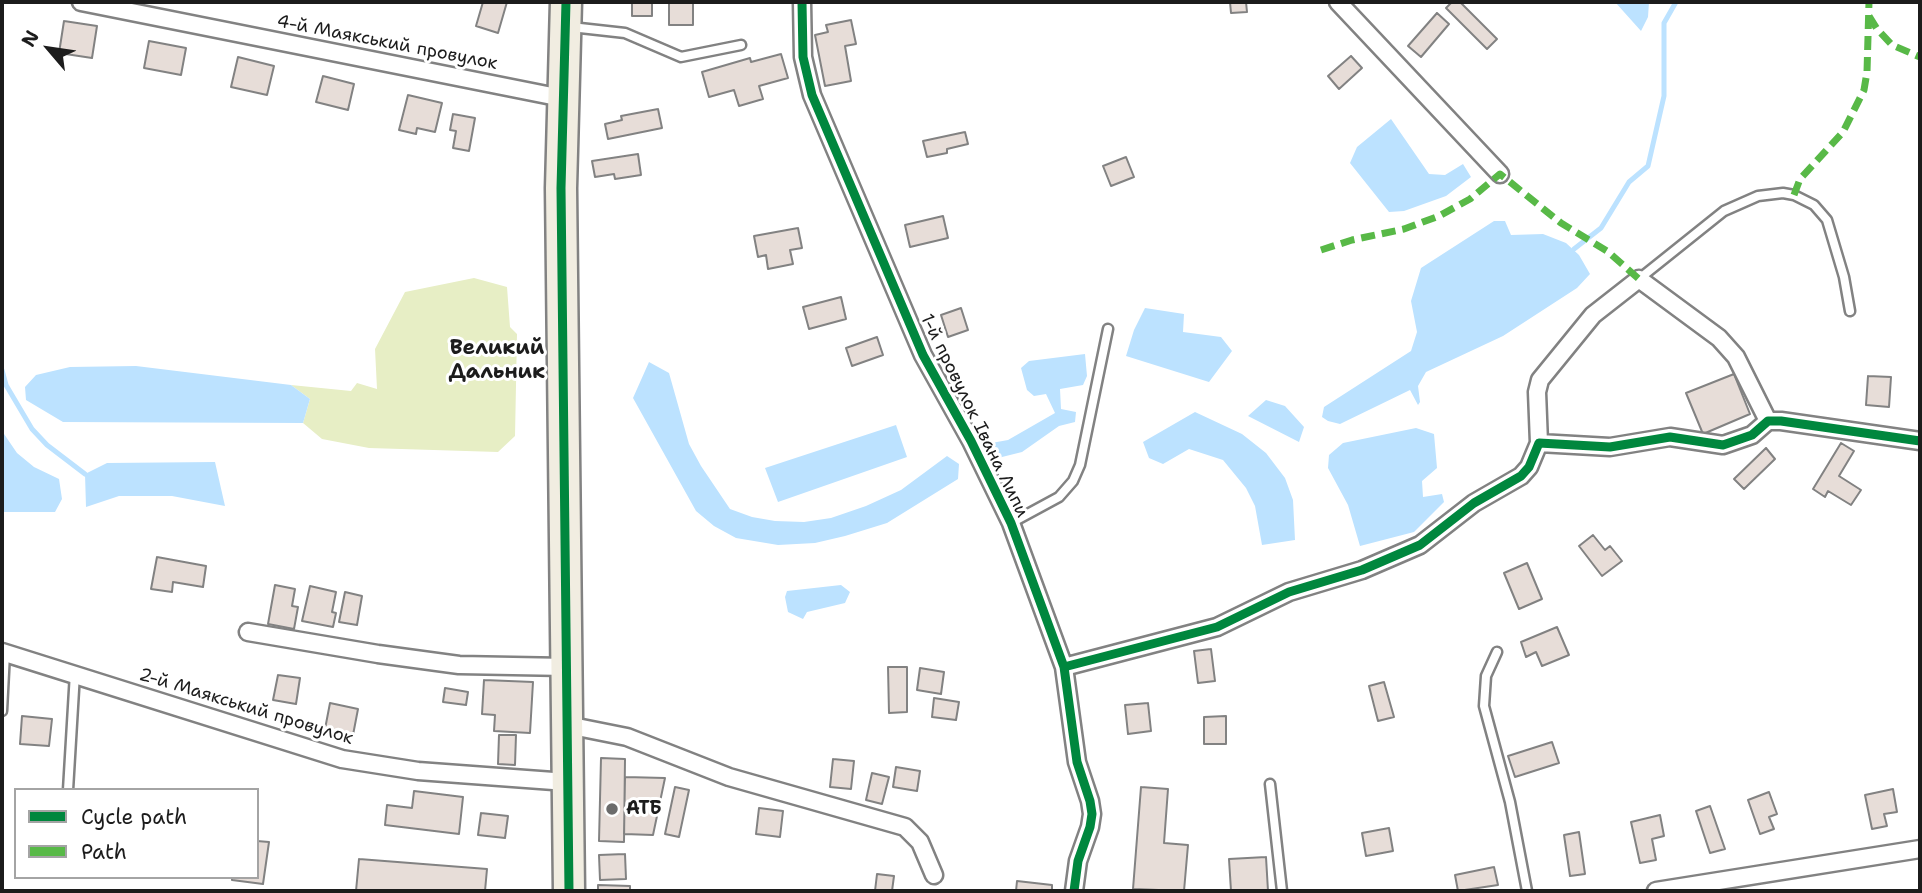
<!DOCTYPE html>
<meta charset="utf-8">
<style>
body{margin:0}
#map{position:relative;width:1922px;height:893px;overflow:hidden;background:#fff;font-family:"Shantell Sans",sans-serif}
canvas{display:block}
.frame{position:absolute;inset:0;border:4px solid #1c1c1c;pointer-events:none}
.legend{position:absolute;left:14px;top:788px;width:245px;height:91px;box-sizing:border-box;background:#fff;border:2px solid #a4a4a4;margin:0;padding:9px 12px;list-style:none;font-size:21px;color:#1c1c1c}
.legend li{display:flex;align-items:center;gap:14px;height:35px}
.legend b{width:35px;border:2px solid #a4a4a4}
.north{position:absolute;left:14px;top:14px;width:70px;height:70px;-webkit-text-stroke:5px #fff;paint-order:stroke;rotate:299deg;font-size:19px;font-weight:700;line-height:28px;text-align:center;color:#1c1c1c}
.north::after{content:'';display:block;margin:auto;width:24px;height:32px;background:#1c1c1c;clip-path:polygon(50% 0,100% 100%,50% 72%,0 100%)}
</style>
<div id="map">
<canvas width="1922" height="893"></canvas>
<div class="frame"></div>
<ul class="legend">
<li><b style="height:9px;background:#00873e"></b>Cycle path</li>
<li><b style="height:9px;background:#58b947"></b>Path</li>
</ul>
<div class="north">N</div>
</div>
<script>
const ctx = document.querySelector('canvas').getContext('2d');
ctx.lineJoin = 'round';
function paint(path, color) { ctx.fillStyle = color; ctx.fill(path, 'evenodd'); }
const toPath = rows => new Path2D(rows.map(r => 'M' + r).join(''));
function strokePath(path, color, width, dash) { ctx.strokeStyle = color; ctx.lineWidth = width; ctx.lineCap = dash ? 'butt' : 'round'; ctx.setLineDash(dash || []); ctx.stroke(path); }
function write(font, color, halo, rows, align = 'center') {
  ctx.font = font + ' "Shantell Sans",sans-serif'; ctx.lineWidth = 6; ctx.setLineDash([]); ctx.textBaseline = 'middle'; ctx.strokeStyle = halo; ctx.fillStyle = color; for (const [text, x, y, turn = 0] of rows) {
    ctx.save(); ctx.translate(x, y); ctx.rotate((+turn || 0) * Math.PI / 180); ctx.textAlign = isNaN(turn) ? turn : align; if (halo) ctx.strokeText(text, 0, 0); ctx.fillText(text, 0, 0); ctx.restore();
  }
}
const green = toPath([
 [474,278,507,287,510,327,517,334,515,436,498,452,369,448,322,439,303,423,310,399,291,385,351,391,357,383,377,389,375,349,405,292]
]);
const water = toPath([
 [1615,2,1649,2,1648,17,1641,31],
 [1391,119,1429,174,1445,175,1463,164,1471,177,1446,196,1404,211,1389,212,1350,163,1357,147],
 [1494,221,1505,221,1511,235,1543,234,1566,243,1579,255,1590,274,1577,288,1503,336,1426,372,1418,386,1420,402,1418,405,1410,390,1340,424,1328,421,1322,417,1324,407,1411,351,1417,332,1411,301,1421,268],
 [1145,308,1184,314,1183,332,1221,337,1232,351,1209,382,1126,356,1134,330],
 [1085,354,1087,376,1083,385,1060,389,1061,409,1076,412,1075,422,1059,426,1022,452,994,459,986,444,1008,440,1055,413,1046,394,1034,396,1027,390,1021,368,1029,361],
 [649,362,669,373,689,444,701,466,730,509,752,517,775,521,804,522,831,518,866,506,901,490,947,456,959,464,958,479,887,523,845,536,815,543,778,545,736,538,714,526,696,511,633,398],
 [136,366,291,385,310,399,303,423,63,422,26,400,25,387,36,375,70,367],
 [1266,400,1285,406,1304,427,1299,442,1248,416],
 [1195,412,1242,434,1266,453,1285,478,1293,500,1295,540,1262,545,1255,506,1246,488,1223,460,1189,449,1163,464,1149,458,1143,442],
 [896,425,907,457,778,502,765,468],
 [1416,428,1434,434,1437,468,1422,481,1423,497,1442,494,1444,502,1414,532,1360,546,1348,505,1328,468,1329,455,1343,443],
 [2,431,17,453,34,467,59,479,62,499,55,512,2,512],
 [215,462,225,506,172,496,119,496,86,507,85,474,107,463],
 [841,585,850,592,845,603,807,612,803,619,788,612,785,597,787,591]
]);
const stream = toPath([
 [1574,249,1601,228,1629,182,1648,166,1664,96,1664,23,1676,2],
 [2,370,6,385,32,429,47,445,85,474]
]);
const building = toPath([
 [483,2,507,2,498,33,476,26,483,2],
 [632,2,652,2,652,16,632,16,632,2],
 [669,2,693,2,693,25,669,25,669,2],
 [1230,2,1246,2,1247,12,1231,13,1230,2],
 [1452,2,1460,2,1497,39,1487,49,1446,8,1452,2],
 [1437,13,1449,24,1421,57,1408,46,1437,13],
 [851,20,856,44,845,46,851,81,825,86,815,35,828,32,826,25,851,20],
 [64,21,97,26,92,58,59,53,64,21],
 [149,41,186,48,181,75,144,68,149,41],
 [781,54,788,78,759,86,763,99,739,106,734,90,709,97,702,72,750,58,751,62,781,54],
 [1351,56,1362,68,1339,89,1328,76,1351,56],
 [238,57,274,66,267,95,231,87,238,57],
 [323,76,354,84,348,110,316,102,323,76],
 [408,95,442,103,435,132,417,128,416,134,399,130,408,95],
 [658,109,662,128,608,139,605,124,622,120,621,116,658,109],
 [453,114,475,118,469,151,453,148,456,131,450,130,453,114],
 [965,132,968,144,947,149,947,153,927,157,923,141,965,132],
 [638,154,641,175,615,179,614,174,595,177,592,161,638,154],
 [1126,157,1134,177,1111,186,1103,166,1126,157],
 [943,216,948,238,910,247,905,225,943,216],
 [798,228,802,248,790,250,793,264,768,269,766,255,758,257,754,236,798,228],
 [841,297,846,319,809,329,803,307,841,297],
 [961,308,968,330,948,337,941,315,961,308],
 [877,337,883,355,852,366,846,348,877,337],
 [1734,374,1750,414,1703,434,1686,393,1734,374],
 [1868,376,1891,377,1889,407,1866,405,1868,376],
 [1841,443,1854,451,1839,476,1861,490,1851,505,1828,491,1825,497,1813,489,1841,443],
 [1766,448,1775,459,1744,489,1734,479,1766,448],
 [1593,535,1605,550,1610,546,1622,561,1602,576,1579,546,1593,535],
 [157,557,206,566,203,587,173,582,172,592,151,589,157,557],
 [1527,563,1542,599,1519,609,1504,573,1527,563],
 [275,585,295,589,292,606,298,607,294,629,268,624,275,585],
 [310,586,336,592,332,612,336,613,333,627,302,621,310,586],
 [345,592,362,596,357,625,339,622,345,592],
 [1557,627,1569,655,1542,666,1536,652,1526,657,1521,642,1557,627],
 [1211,649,1215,681,1198,683,1194,651,1211,649],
 [888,667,907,667,907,712,889,713,888,667],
 [920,668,944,672,941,694,917,690,920,668],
 [278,675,300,678,296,704,273,700,278,675],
 [484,680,533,682,530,733,494,731,495,715,482,714,484,680],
 [1384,682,1394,717,1378,721,1369,686,1384,682],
 [445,688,468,692,466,705,443,702,445,688],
 [934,698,959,702,956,720,932,717,934,698],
 [330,703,358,709,353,735,325,729,330,703],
 [1148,703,1151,731,1128,734,1125,705,1148,703],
 [22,716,52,719,49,746,20,744,22,716],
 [1226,716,1226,744,1204,744,1204,717,1226,716],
 [499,735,516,735,515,765,498,764,499,735],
 [1552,742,1559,763,1515,777,1508,756,1552,742],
 [601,758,625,759,624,842,599,841,601,758],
 [833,759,854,761,851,789,830,787,833,759],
 [896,767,920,771,917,791,893,787,896,767],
 [872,773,889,777,882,804,866,800,872,773],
 [625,777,665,778,653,835,624,834,625,777],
 [675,787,689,790,679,837,665,834,675,787],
 [1141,787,1168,789,1164,843,1188,845,1184,891,1133,889,1141,787],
 [1893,789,1897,812,1884,814,1887,826,1872,829,1865,795,1893,789],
 [414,791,463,797,459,834,385,825,387,805,412,808,414,791],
 [1769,792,1777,814,1769,817,1774,829,1760,834,1748,800,1769,792],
 [1710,806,1725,849,1710,853,1696,811,1710,806],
 [759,808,783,811,780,837,756,834,759,808],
 [481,813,508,816,505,838,478,835,481,813],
 [1660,815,1664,836,1652,839,1656,860,1640,863,1631,822,1660,815],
 [1389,828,1393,851,1366,856,1362,833,1389,828],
 [1579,832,1585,874,1570,876,1564,835,1579,832],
 [257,841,269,842,263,884,232,880,232,877,257,877,257,841],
 [625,854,626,879,600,880,599,855,625,854],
 [1266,857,1268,891,1231,891,1229,859,1266,857],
 [359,859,487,869,485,891,356,891,359,859],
 [1494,867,1498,885,1458,891,1455,875,1494,867],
 [877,874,894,876,892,891,875,891,877,874],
 [1017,881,1052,885,1052,891,1016,891,1017,881],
 [598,885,630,886,630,891,598,891,598,885]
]);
const lane = toPath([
 [571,27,625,33,681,57,741,45],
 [1639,279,1724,211,1758,196,1783,193,1794,195,1814,205,1827,220,1844,277,1850,311],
 [1011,523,1059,497,1073,481,1080,465,1108,329],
 [1497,652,1486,676,1484,706,1510,802,1527,891],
 [2,711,5,653],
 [1270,784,1282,891],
 [68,790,75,673]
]);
const street = toPath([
 [81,2,562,98],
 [802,2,803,57,812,95,923,355,971,441,1011,523,1064,667,1077,762,1090,801,1092,814,1090,827,1078,861,1074,891],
 [1338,2,1500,174],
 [1539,443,1537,392,1540,380,1593,315,1639,279,1719,338,1736,357,1768,421],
 [248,632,378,654,459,665,567,667],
 [2,652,342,759,418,771,567,782],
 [1064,667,1217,627,1289,592,1362,570,1420,545,1474,503,1521,476,1529,467,1539,443,1610,447,1670,437,1723,445,1752,435,1768,421,1781,421,1920,441],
 [567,725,627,737,729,777,905,827,920,842,934,875],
 [1656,891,1920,849]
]);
const highway = toPath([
 [566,2,561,188,569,891]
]);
const quiet = toPath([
 [1869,16,1877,29,1892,45,1920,57],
 [1794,195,1800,179,1843,132,1864,90,1867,72,1869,2],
 [1321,250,1352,240,1404,229,1439,216,1470,199,1500,174,1561,223,1607,251,1639,279]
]);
const cycleway = toPath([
 [566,2,561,188,569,891],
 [802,2,803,57,812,95,923,355,971,441,1011,523,1064,667,1077,762,1090,801,1092,814,1090,827,1078,861,1074,891],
 [1064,667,1217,627,1289,592,1362,570,1420,545,1474,503,1521,476,1529,467,1539,443,1610,447,1670,437,1723,445,1752,435,1768,421,1781,421,1920,441]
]);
const markers = [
 [612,809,7,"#6b6b6b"]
];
const streetNames = [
 ["4-й Маякський провулок",387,43,11],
 ["1-й провулок Івана Липи",974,416,64],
 ["2-й Маякський провулок",246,707,17]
];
const poiNames = [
 ["АТБ",626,809]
];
const quarterNames = [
 ["Великий",497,349],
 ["Дальник",497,373]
];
paint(green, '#e7eec5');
paint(water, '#bce2ff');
strokePath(stream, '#bce2ff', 5);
paint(building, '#e7ddd8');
strokePath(building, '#828282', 2);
strokePath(lane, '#828282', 13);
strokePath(street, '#828282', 21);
strokePath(highway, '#828282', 35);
strokePath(lane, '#fff', 8);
strokePath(street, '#fff', 16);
strokePath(highway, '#f1ede1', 30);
strokePath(quiet, '#58b947', 7, [14, 7]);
strokePath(cycleway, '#00873e', 9);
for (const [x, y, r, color] of markers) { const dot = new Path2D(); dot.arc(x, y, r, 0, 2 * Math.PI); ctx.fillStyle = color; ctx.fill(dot); strokePath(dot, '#fff', 2.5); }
write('18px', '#1c1c1c', '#fff', streetNames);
write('bold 18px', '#1c1c1c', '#fff', poiNames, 'left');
write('bold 21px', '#1c1c1c', '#fff', quarterNames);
</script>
